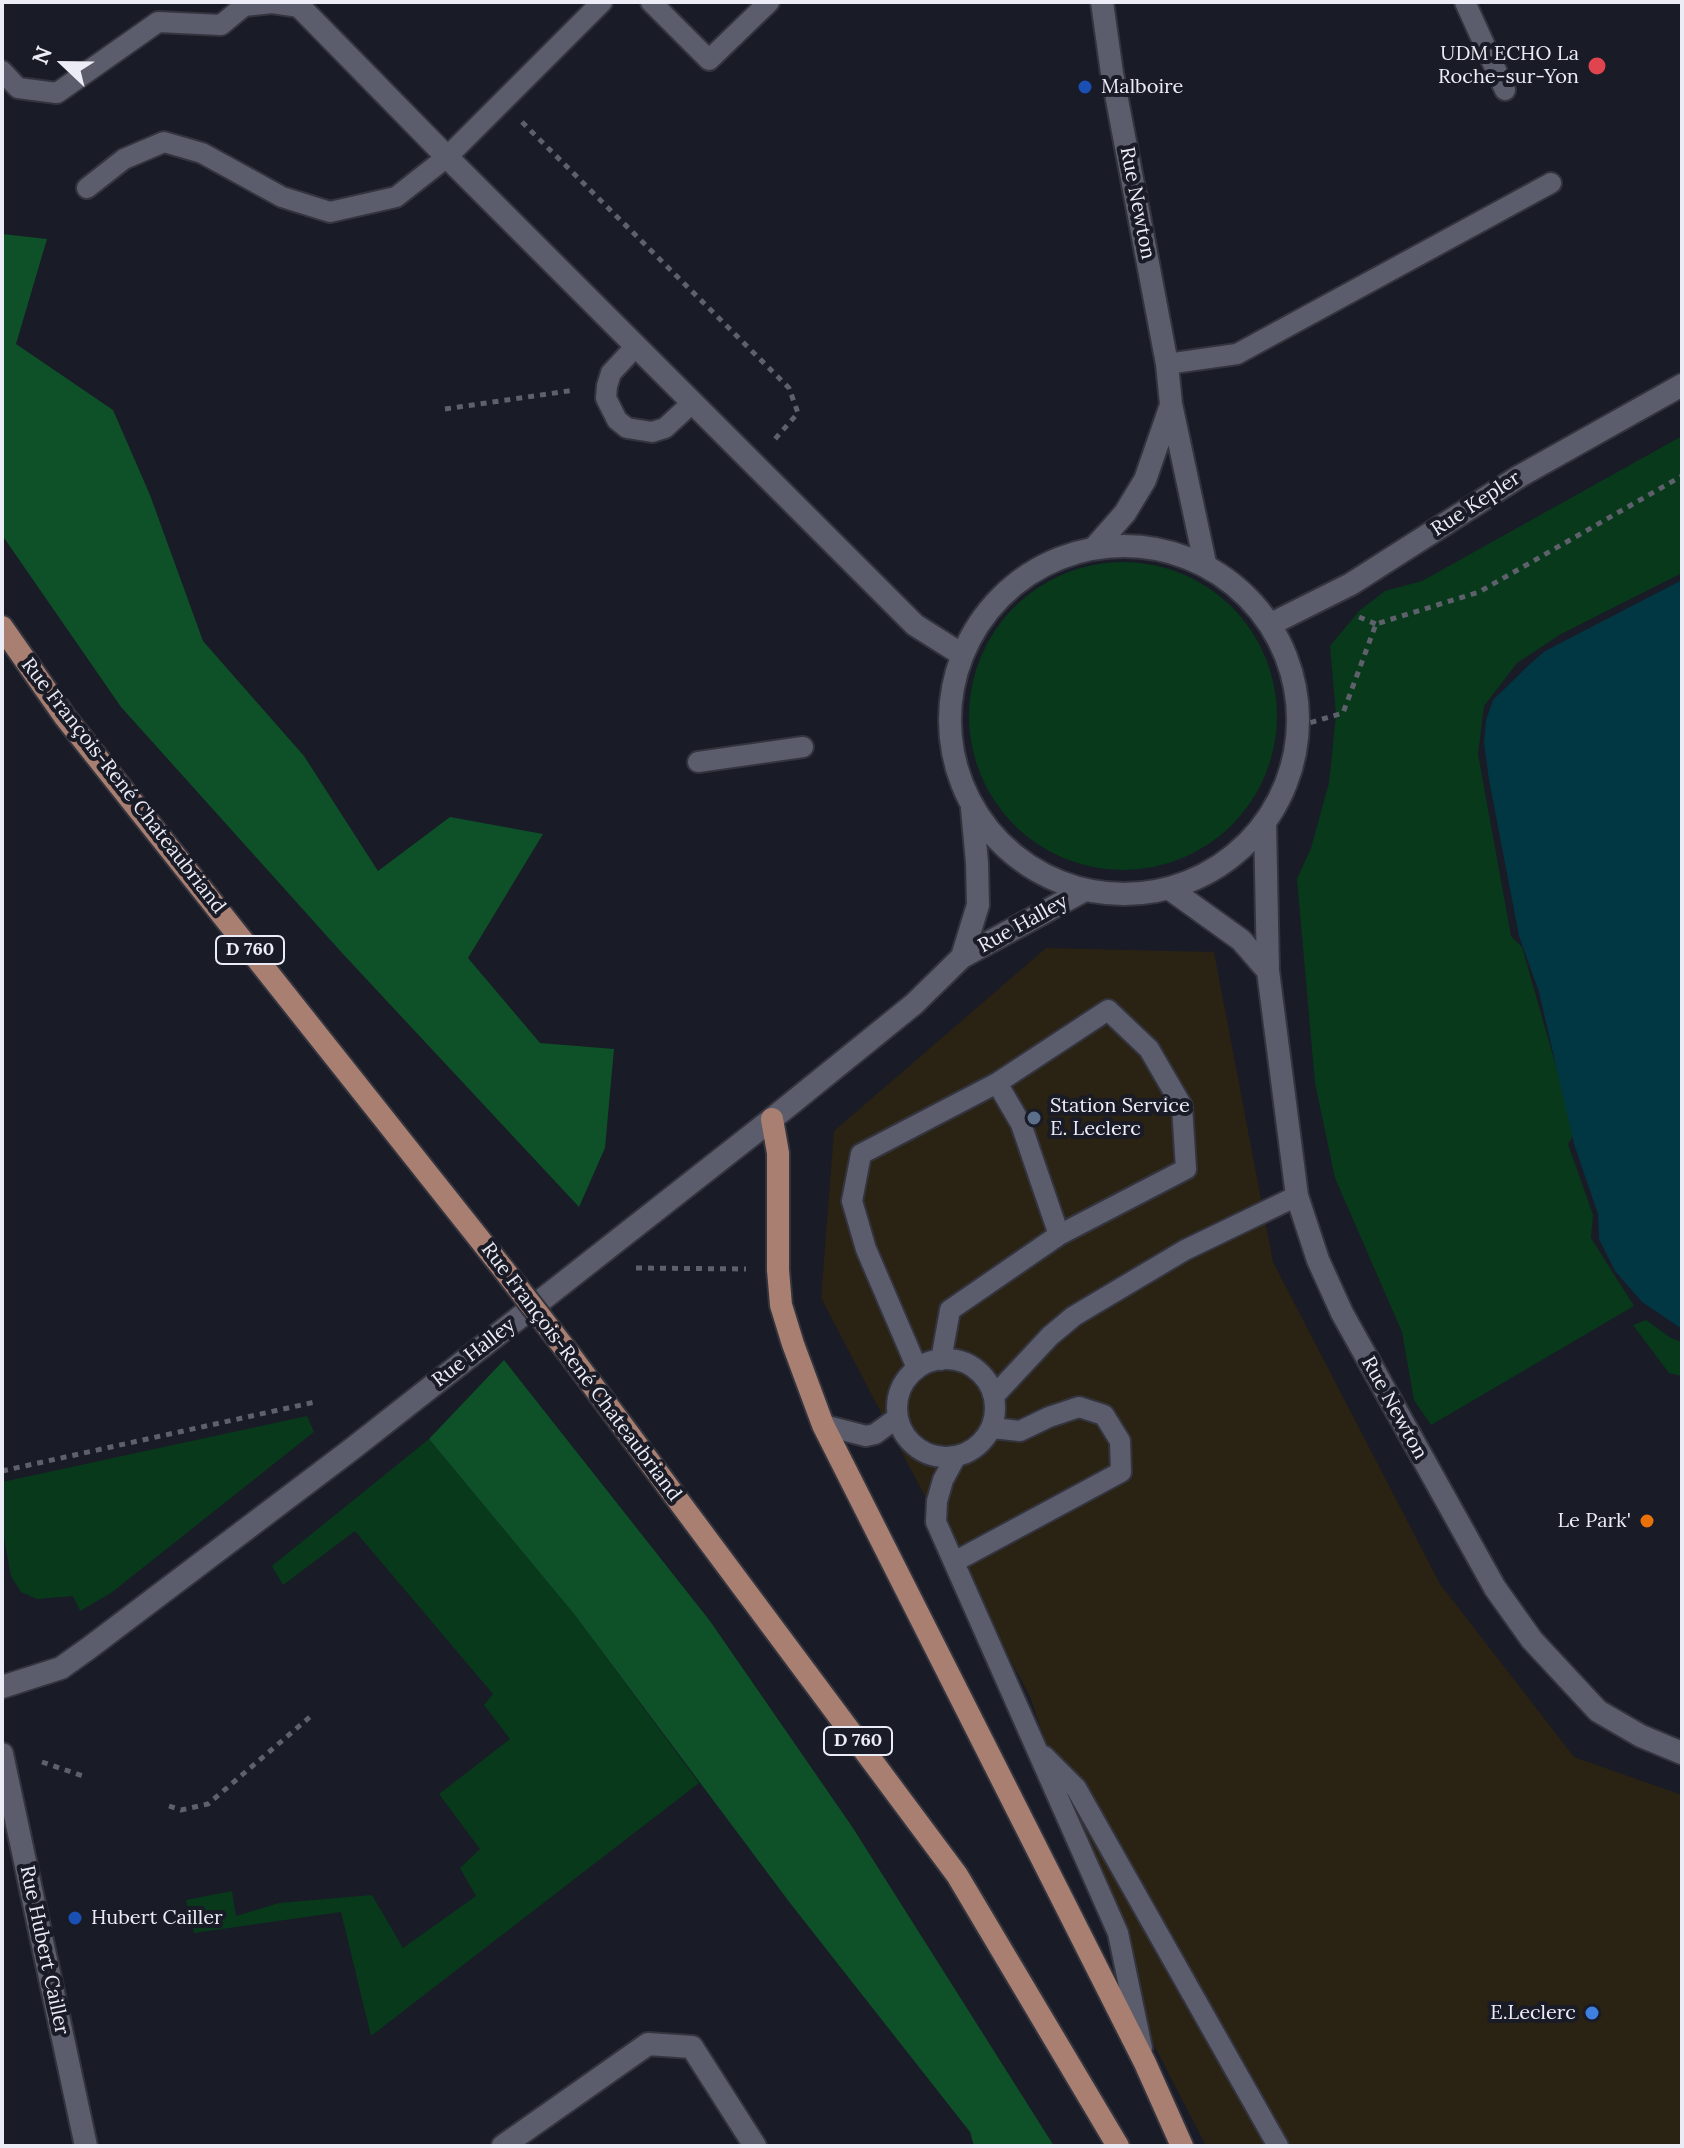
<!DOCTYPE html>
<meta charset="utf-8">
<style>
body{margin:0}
#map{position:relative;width:1684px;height:2148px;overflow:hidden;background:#191b27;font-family:Lora,serif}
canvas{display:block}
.frame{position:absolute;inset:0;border:4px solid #ebecf5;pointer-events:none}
.north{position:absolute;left:24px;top:24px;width:80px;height:80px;-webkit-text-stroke:6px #191b27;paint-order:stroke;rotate:292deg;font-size:22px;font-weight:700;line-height:32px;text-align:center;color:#ebecf5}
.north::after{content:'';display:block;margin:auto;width:28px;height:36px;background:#ebecf5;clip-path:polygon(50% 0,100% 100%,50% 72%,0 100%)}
</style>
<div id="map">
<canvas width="1684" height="2148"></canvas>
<div class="frame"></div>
<div class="north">N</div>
</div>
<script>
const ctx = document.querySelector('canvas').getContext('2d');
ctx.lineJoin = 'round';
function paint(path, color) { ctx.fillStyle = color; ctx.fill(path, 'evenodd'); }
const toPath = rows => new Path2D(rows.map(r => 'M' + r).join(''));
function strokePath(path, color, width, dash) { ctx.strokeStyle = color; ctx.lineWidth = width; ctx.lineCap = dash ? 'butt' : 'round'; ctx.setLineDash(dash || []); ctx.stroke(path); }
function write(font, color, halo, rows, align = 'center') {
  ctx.font = font + ' Lora,serif'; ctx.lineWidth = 8; ctx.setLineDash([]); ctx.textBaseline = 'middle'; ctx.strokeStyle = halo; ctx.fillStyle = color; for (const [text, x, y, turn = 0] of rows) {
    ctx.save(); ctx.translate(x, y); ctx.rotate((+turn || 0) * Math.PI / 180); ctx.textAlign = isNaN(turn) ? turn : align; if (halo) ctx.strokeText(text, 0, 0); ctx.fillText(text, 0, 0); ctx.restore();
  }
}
const commercial = toPath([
 [1046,948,1214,952,1273,1262,1440,1584,1574,1757,1682,1795,1682,2146,1206,2146,1139,2016,1030,1697,821,1298,834,1131]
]);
const green = toPath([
 [1682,436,1682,573,1561,634,1517,663,1484,706,1478,754,1511,936,1522,947,1575,1133,1568,1144,1593,1215,1591,1238,1634,1306,1431,1425,1414,1400,1402,1332,1335,1178,1315,1083,1297,879,1311,848,1329,783,1336,715,1330,646,1359,611,1385,591,1422,581],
 '969 716a154 154 0 1 1 308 0a154 154 0 1 1-308 0Z',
 [1646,1320,1671,1338,1682,1342,1682,1376,1669,1373,1633,1325],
 [307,1416,314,1432,111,1593,80,1611,73,1596,37,1599,21,1592,11,1576,2,1527,2,1482],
 [429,1439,574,1614,699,1783,371,2036,341,1912,194,1933,186,1900,232,1891,236,1916,279,1903,372,1895,403,1948,476,1896,460,1868,480,1849,439,1794,510,1739,484,1705,493,1694,355,1531,283,1585,272,1566]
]);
const forest = toPath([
 [2,234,47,239,16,344,113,410,150,495,203,641,304,756,378,871,450,817,543,834,468,958,540,1043,614,1049,605,1148,579,1207,343,954,121,707,2,535],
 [504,1360,710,1621,853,1828,1054,2146,974,2146,970,2132,790,1903,574,1614,429,1439]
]);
const water = toPath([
 [1682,580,1682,1329,1642,1302,1615,1271,1599,1239,1598,1214,1574,1144,1539,992,1519,936,1489,780,1484,743,1486,720,1493,700,1531,663,1545,651]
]);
const path = toPath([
 [522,122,789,388,798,413,775,439],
 [445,409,575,390],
 [1359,617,1376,624],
 [1299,726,1343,713,1376,624,1479,592,1682,476],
 [636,1268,746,1269],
 [2,1471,315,1402],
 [42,1762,86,1777],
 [169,1806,181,1810,208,1804,311,1716]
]);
const service = toPath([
 [651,2,709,60,769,2],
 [1465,2,1505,90],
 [2,71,18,88,57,93,158,22,221,25,244,6,272,3,300,7,299,2],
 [87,188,124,159,164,142,202,153,282,197,330,212,396,197,447,157,602,2],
 [636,346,611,373,607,386,606,398,617,420,627,428,652,432,665,428,692,403],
 [1167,364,1237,354,1551,183],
 [698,762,803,747],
 [997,1083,1108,1010,1149,1049,1182,1106,1186,1169,1059,1235],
 '897 1408a49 49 0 1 1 98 0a49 49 0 1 1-98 0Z',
 [917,1368,866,1249,852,1201,861,1154,997,1083,1021,1124,1059,1235,950,1310,941,1360],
 [994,1396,1050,1336,1074,1316,1185,1250,1297,1196],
 [823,1425,866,1436,875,1434,897,1418],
 [955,1458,943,1480,937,1501,936,1522,1118,1933,1142,2048],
 [954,1562,1121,1472,1120,1441,1104,1415,1079,1407,1049,1417,1020,1431,992,1428],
 [1044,1756,1076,1788,1278,2146]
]);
const minor = toPath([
 [1102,2,1112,73,1167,364,1171,404,1205,563],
 [300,7,447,157,915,625,961,654],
 [1096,546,1125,513,1145,480,1171,405],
 [1265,823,1268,971,1297,1196,1318,1260,1342,1313,1495,1588,1532,1640,1598,1711,1641,1736,1682,1753],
 [1170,889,1241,940,1268,971],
 [503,2146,648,2044,692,2047,755,2146]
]);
const tertiary = toPath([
 '950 720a174 174 0 1 1 348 0a174 174 0 1 1-348 0Z',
 [1271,624,1351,584,1520,476,1682,385],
 [962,957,978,905,977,863,972,808],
 [2,1687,61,1668,89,1648,352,1449,772,1119,914,1004,962,957,1083,891],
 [2,1754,86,2146]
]);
const primary = toPath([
 [2,627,65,717,504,1270],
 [772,1119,778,1153,778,1270,781,1305,793,1344,823,1425,1145,2063,1182,2146],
 [570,1355,957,1875,1118,2146]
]);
const primaryBridge = toPath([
 [504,1270,570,1355]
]);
const markers = [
 [1597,66,10,"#e0444e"],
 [1085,87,8,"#1a4fb4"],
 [1034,1118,8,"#5c6f8a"],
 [1647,1521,8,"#e8710a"],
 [75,1918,8,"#1a4fb4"],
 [1592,2013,8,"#3f7fe0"]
];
const shields = [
 [250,950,68],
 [858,1741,68]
];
const shieldNames = [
 ["D 760",250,950],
 ["D 760",858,1741]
];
const poiNames = [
 ["UDM ECHO La",1579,54],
 ["Roche-sur-Yon",1579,77],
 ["Malboire",1101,87,"left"],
 ["Station Service",1050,1106,"left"],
 ["E. Leclerc",1050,1129,"left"],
 ["Le Park'",1631,1521],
 ["Hubert Cailler",91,1918,"left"],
 ["E.Leclerc",1576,2013]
];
const streetNames = [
 ["Rue Newton",1137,203,79],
 ["Rue Kepler",1476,504,-33],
 ["Rue François-René Chateaubriand",123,786,52],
 ["Rue Halley",1023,924,-29],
 ["Rue Halley",474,1353,-38],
 ["Rue François-René Chateaubriand",581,1372,53],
 ["Rue Newton",1394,1408,61],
 ["Rue Hubert Cailler",44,1950,78]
];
paint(commercial, '#2a2212');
paint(green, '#08391b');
paint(forest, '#0e5028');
paint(water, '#003742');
strokePath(service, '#33343e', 24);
strokePath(minor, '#33343e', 26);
strokePath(tertiary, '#33343e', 26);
strokePath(primary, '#33343e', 26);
strokePath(path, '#5e606b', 5, [6, 6]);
strokePath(service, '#5b5d6c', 20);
strokePath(minor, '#5b5d6c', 22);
strokePath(tertiary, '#5b5d6c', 22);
strokePath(primary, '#a87f70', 22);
strokePath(primaryBridge, '#33343e', 26, []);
strokePath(primaryBridge, '#a87f70', 22);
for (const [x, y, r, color] of markers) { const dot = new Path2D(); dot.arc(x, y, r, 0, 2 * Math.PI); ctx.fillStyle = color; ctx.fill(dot); strokePath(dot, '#191b27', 3); }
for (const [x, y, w] of shields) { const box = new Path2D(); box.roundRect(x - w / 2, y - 14, w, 28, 6); ctx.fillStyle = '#191b27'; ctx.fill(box); strokePath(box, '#ebecf5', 2); }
write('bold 18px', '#ebecf5', null, shieldNames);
write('20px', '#ebecf5', '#191b27', poiNames, 'right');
write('20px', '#ebecf5', '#191b27', streetNames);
</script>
